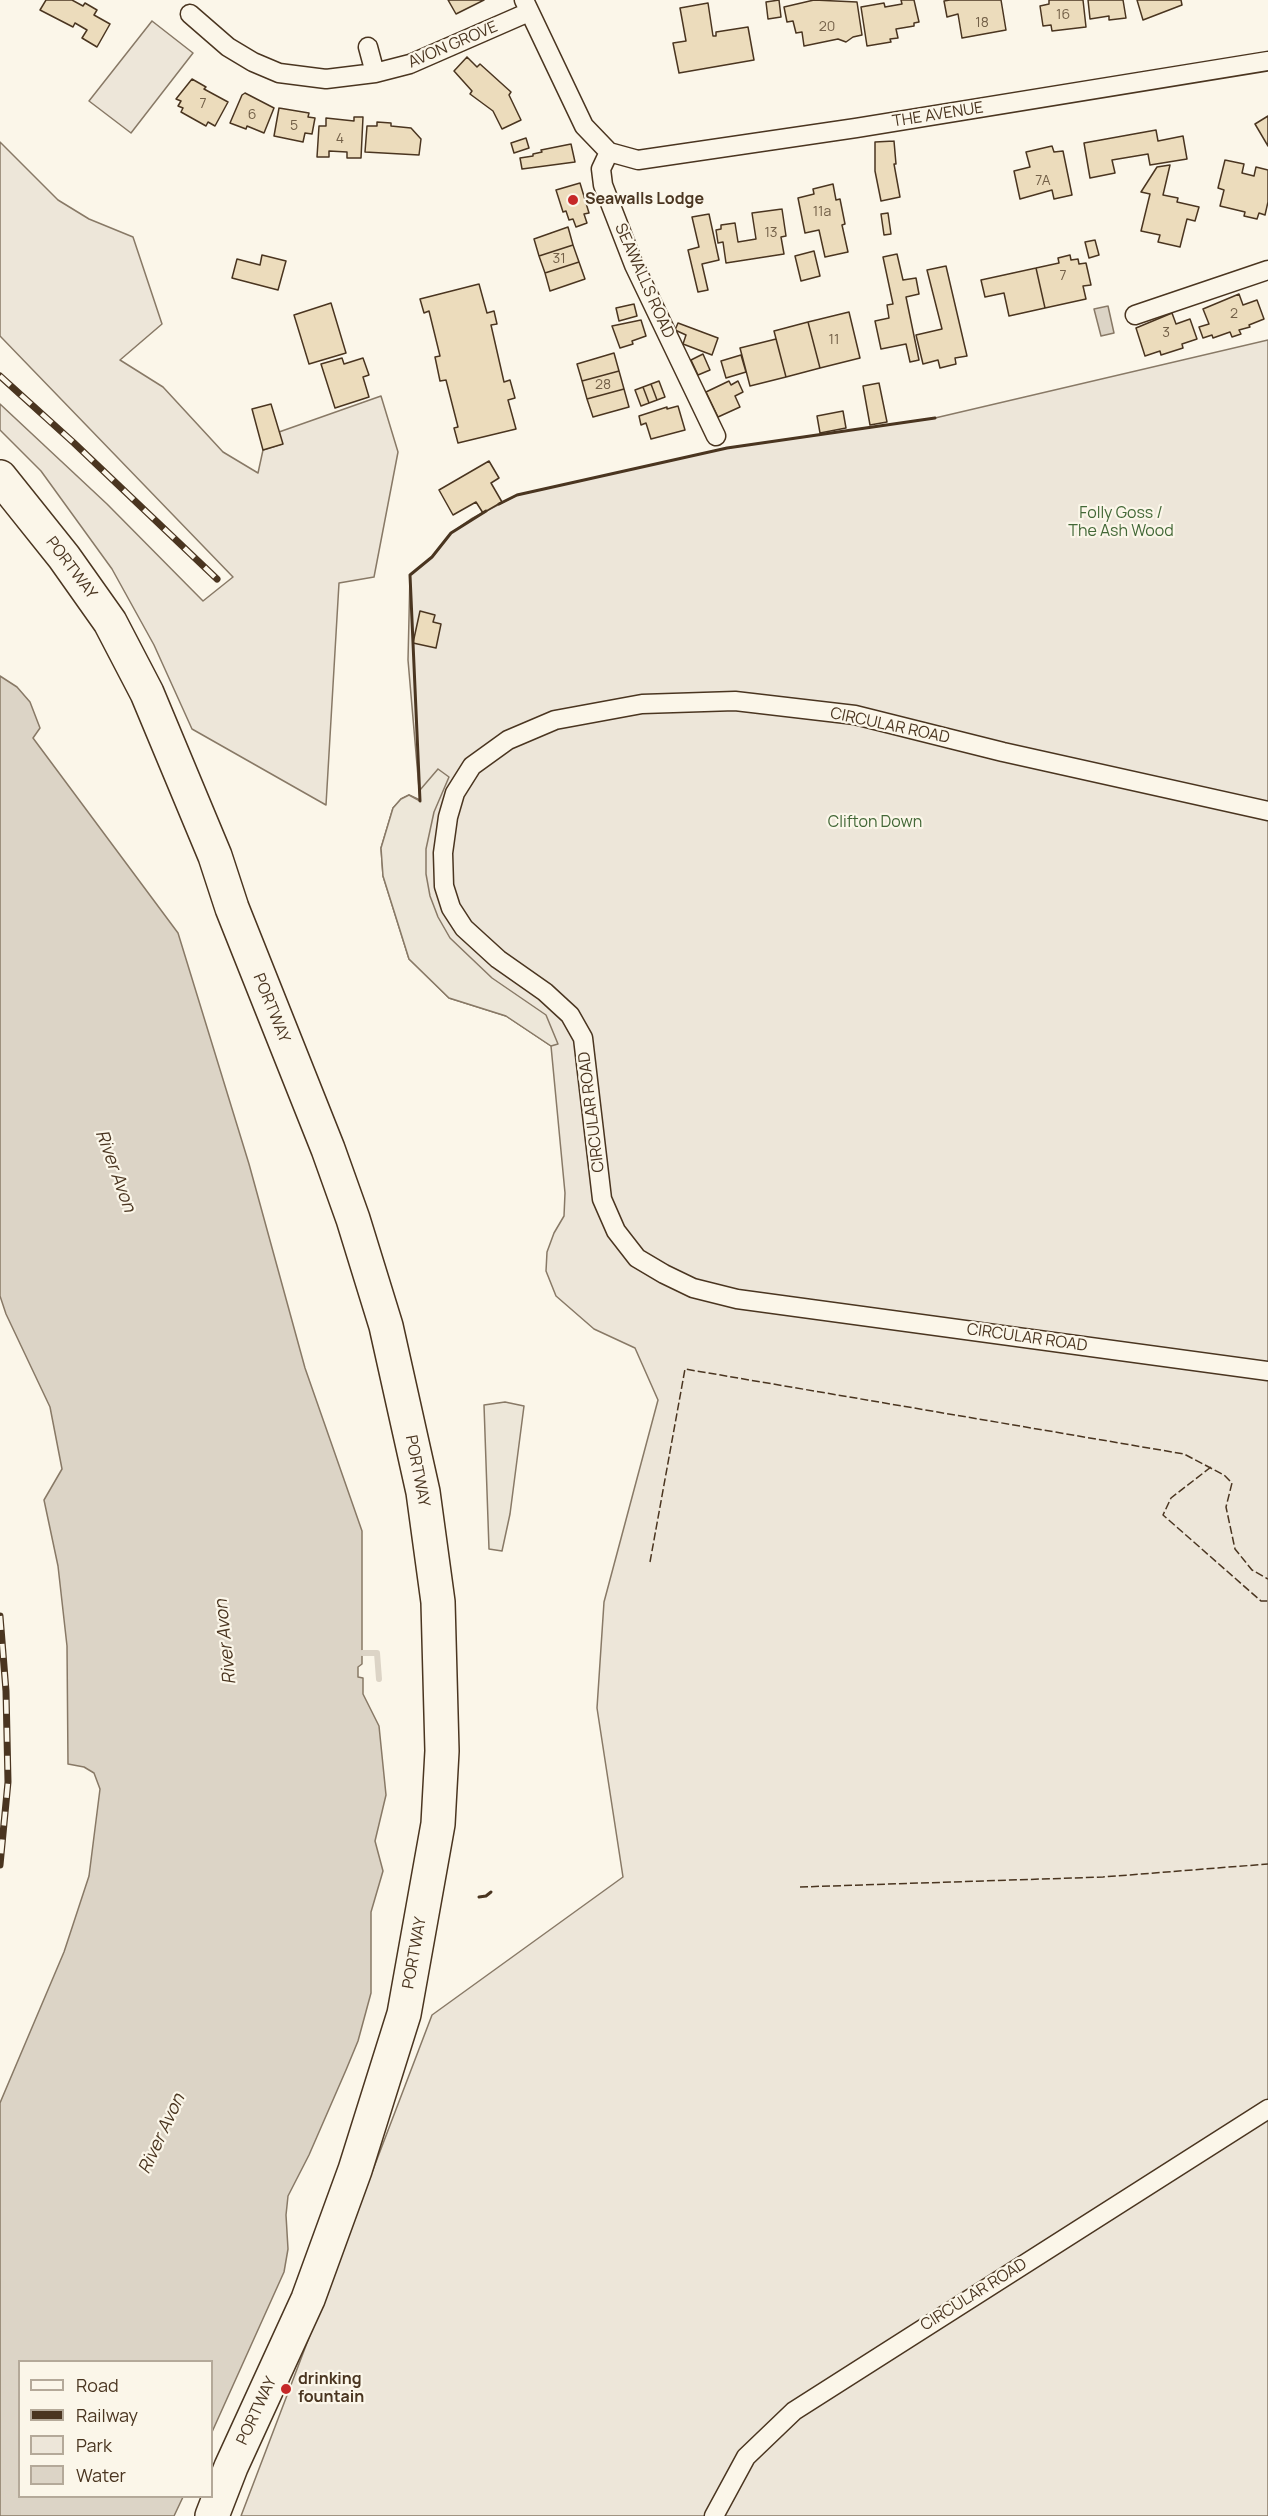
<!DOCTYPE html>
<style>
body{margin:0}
#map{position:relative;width:1268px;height:2516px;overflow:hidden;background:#fbf6e9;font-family:Manrope,sans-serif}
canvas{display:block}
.legend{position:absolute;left:18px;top:2360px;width:195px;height:138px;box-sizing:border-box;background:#fbf6e9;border:2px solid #b4a999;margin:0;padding:8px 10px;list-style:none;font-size:18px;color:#4a3520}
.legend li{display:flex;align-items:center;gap:12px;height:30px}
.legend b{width:30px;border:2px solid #b4a999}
</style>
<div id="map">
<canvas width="1268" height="2516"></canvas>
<ul class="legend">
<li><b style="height:8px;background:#fbf6e9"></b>Road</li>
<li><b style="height:8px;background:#4a3520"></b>Railway</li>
<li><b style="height:16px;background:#ede6d9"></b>Park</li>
<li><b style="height:16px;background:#dcd4c6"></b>Water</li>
</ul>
</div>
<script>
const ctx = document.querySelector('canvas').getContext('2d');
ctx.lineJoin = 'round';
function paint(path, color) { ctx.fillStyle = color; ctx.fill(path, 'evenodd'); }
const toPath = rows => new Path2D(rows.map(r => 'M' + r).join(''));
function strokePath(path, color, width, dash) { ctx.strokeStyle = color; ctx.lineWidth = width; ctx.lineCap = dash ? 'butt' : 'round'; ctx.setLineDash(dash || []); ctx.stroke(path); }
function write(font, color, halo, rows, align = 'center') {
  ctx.font = font + ' Manrope,sans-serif'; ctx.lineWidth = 4.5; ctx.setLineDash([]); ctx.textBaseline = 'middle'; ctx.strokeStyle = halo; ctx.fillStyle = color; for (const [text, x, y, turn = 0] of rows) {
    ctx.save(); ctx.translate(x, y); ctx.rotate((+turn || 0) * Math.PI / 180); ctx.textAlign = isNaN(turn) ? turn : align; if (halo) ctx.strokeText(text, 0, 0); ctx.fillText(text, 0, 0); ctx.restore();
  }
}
const green = toPath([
 [152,21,193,53,131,133,89,101,152,21],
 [0,142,58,200,89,219,133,237,162,324,120,360,163,387,223,452,258,473,263,450,282,444,279,432,381,396,398,452,374,577,339,583,326,805,192,729,154,645,112,569,41,471,0,430,0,404,107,504,203,601,233,577,0,336,0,142],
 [1268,340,1268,2516,241,2516,432,2015,623,1877,597,1708,604,1602,658,1400,635,1348,594,1329,556,1296,546,1271,547,1252,554,1233,564,1216,565,1193,551,1046,506,1016,449,998,409,959,383,876,381,848,393,808,401,799,409,795,420,800,408,660,410,575,432,557,451,533,471,519,517,495,727,448,935,418,1268,340]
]);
const parking = toPath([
 [438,769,449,777,434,812,426,849,426,874,430,896,438,917,450,938,492,978,546,1015,558,1044,551,1046,506,1016,449,998,409,959,383,876,381,848,393,808,401,799,409,795,420,801,420,790,438,769],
 [505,1402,524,1406,510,1514,502,1551,489,1549,484,1405,505,1402]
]);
const water = toPath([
 [1108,306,1114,333,1101,336,1094,309,1108,306],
 [0,676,17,687,30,702,40,728,33,738,178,933,249,1164,305,1368,362,1531,362,1664,358,1667,358,1677,363,1678,363,1694,379,1726,386,1795,375,1841,383,1871,371,1912,371,1993,358,2041,346,2070,309,2155,288,2196,286,2215,288,2249,284,2272,212,2432,212,2362,20,2362,20,2496,183,2497,174,2516,0,2516,0,2103,64,1952,89,1876,100,1789,94,1773,84,1767,68,1764,67,1646,58,1566,44,1500,62,1469,50,1407,6,1314,0,1296,0,676]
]);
const stream = toPath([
 [362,1653,377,1653,379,1679]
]);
const building = toPath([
 [46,0,72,0,83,6,85,3,97,10,94,15,110,24,97,47,82,38,87,30,75,23,73,27,40,10,46,0],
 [448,0,484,0,456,14,448,0],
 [779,0,781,17,768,19,766,2,779,0],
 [814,0,857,2,862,35,853,37,846,42,838,39,804,46,802,32,796,33,793,21,787,22,784,7,814,0],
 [901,0,914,0,919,22,914,23,914,26,896,29,898,38,890,39,891,42,867,46,861,7,884,3,885,7,902,4,901,0],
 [950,0,1001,0,1006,30,962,38,958,14,947,17,944,1,950,0],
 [1049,0,1083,0,1086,27,1052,31,1051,25,1043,26,1040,6,1049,4,1049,0],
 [1088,0,1123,0,1126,18,1109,20,1109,16,1090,19,1088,0],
 [1137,0,1181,0,1182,5,1143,20,1137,0],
 [708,3,713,36,716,36,716,32,748,27,754,60,679,73,673,43,686,41,680,8,708,3],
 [467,57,477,67,480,64,511,92,509,95,521,120,502,129,493,111,470,94,472,91,454,71,467,57],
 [192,79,206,87,204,89,228,102,215,126,208,122,206,126,181,112,183,108,178,106,181,101,176,99,192,79],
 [245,93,274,108,264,133,247,126,246,129,230,123,242,95,245,93],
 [279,108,309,113,308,117,315,118,312,134,305,133,303,142,274,136,279,108],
 [1268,116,1268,146,1255,124,1268,116],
 [354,117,363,117,361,158,347,158,347,152,329,151,329,157,317,157,319,126,326,126,326,118,354,121,354,117],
 [377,122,391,123,391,126,411,128,421,139,419,155,365,152,367,126,377,126,377,122],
 [1156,130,1158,141,1183,136,1187,159,1150,165,1148,154,1112,160,1115,173,1090,178,1084,143,1156,130],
 [526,138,529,148,514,153,511,143,526,138],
 [894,141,896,164,894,164,900,197,881,201,875,171,875,142,894,141],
 [571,144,575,162,522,169,520,158,533,156,533,154,542,152,541,150,571,144],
 [1052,146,1054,152,1063,151,1072,195,1054,199,1052,190,1020,199,1014,171,1030,167,1026,152,1052,146],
 [1225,160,1244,164,1242,173,1254,176,1256,167,1268,170,1268,202,1265,215,1259,213,1257,219,1244,216,1245,212,1220,206,1224,190,1218,188,1225,160],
 [1170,165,1163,195,1178,198,1177,202,1199,207,1195,221,1187,219,1180,247,1158,242,1160,235,1141,231,1150,194,1141,192,1157,167,1170,165],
 [580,183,589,213,584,214,587,223,576,227,573,219,569,220,566,211,563,212,556,190,580,183],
 [833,184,836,200,840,199,845,224,842,225,848,252,825,257,819,230,805,233,798,198,814,194,813,189,833,184],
 [782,209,786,236,781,237,784,254,726,263,723,242,718,243,716,230,721,229,721,225,735,223,738,242,756,239,752,213,782,209],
 [888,213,891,234,884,235,881,214,888,213],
 [709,214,719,260,702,264,708,290,698,292,688,250,699,247,692,217,709,214],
 [568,227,573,245,539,256,534,239,568,227],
 [1095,240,1099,255,1089,258,1085,242,1095,240],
 [573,245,579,262,545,273,539,256,573,245],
 [814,251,820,276,801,281,795,256,814,251],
 [897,254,903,280,916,278,919,294,906,297,919,360,910,362,906,344,881,349,875,321,889,318,887,305,893,304,883,257,897,254],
 [262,255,286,261,278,290,232,278,237,259,260,265,262,255],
 [1070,255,1071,260,1078,259,1079,264,1086,263,1091,285,1083,286,1086,299,1045,308,1036,268,1059,263,1058,258,1070,255],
 [579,262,585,279,550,291,545,273,579,262],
 [946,266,967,356,955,358,956,364,940,368,938,360,923,364,916,335,942,329,927,270,946,266],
 [1036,268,1045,308,1009,316,1004,293,985,297,981,280,1036,268],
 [479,284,487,313,494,311,497,324,491,325,504,382,510,380,515,398,508,400,516,429,458,443,454,428,458,427,446,380,440,381,435,357,440,356,429,311,424,313,420,299,479,284],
 [1239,294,1243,305,1257,300,1264,319,1249,325,1250,327,1239,330,1241,334,1232,337,1230,332,1213,338,1212,335,1203,338,1199,327,1209,324,1203,309,1239,294],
 [331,303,346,353,309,364,294,315,331,303],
 [634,304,637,316,619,321,616,308,634,304],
 [849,312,860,358,820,368,808,322,849,312],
 [1172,313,1176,324,1190,319,1197,339,1182,344,1183,348,1161,355,1160,351,1145,356,1136,328,1172,313],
 [641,320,646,336,632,341,633,344,620,348,612,326,641,320],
 [808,322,820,368,786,377,774,331,808,322],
 [678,323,718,338,712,355,683,344,686,335,675,330,678,323],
 [776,339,786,377,750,386,740,348,776,339],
 [614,353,619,371,582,381,577,364,614,353],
 [703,354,710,370,698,375,691,360,703,354],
 [741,355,746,372,726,378,721,361,741,355],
 [342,358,344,364,363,358,369,375,363,377,369,397,335,408,321,364,342,358],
 [619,371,624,389,587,399,582,381,619,371],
 [659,381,665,397,657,400,651,384,659,381],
 [729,381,731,385,738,381,743,392,735,396,740,407,718,417,706,392,729,381],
 [879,383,887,422,870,425,863,386,879,383],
 [651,384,657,400,649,403,643,387,651,384],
 [643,387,649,403,641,406,635,390,643,387],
 [624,389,629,407,593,417,587,399,624,389],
 [271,404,283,444,263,450,252,409,271,404],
 [678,406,685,430,651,439,646,423,641,425,639,416,667,407,667,409,678,406],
 [843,411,846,428,820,433,817,416,843,411],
 [489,461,499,478,491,483,502,502,483,513,476,502,453,515,439,490,489,461],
 [420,611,435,615,433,622,441,624,436,648,413,643,420,611]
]);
const street = toPath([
 [524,0,584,126,609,152,638,160,856,128,1268,61],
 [190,14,228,47,253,62,279,73,326,79,375,73,410,64,529,12],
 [368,47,375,73],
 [609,152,601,169,603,185,634,265,716,436],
 [1135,315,1268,270],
 [1268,811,1003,752,855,715,735,701,642,704,555,720,508,740,472,766,455,793,448,817,443,853,444,886,451,908,464,928,498,959,545,992,570,1015,583,1038,602,1199,616,1231,637,1258,664,1274,693,1288,737,1299,1268,1371],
 [714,2516,746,2457,794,2411,1268,2109]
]);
const highway = toPath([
 [0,477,64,557,110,622,147,693,215,856,232,908,328,1149,353,1219,386,1326,423,1492,438,1602,442,1751,438,1824,404,2014,355,2170,308,2299,231,2467,212,2516]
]);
const rail = toPath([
 [0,376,74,443,217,579],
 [0,1616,6,1691,8,1782,0,1865]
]);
const fence = toPath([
 [1211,1467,1171,1498,1163,1515,1261,1601,1268,1601],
 [650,1562,685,1369,1184,1454,1224,1475,1232,1483,1226,1507,1235,1549,1252,1570,1268,1579],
 [800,1887,1103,1877,1268,1864]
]);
const wall = toPath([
 [499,504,517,495,727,448,935,418],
 [420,801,410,575,432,557,451,533,486,511],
 [479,1897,486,1896,491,1892]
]);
const markers = [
 [573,200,6,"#c62828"],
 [286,2389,6,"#c62828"]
];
const numberNames = [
 ["16",1063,15],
 ["18",982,23],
 ["20",827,27],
 ["7",203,104],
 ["6",252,115],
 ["5",294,126],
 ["4",340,139],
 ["7A",1043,181],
 ["11a",822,212],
 ["13",771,233],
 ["31",559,259],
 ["7",1063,276],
 ["2",1234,314],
 ["3",1166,333],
 ["11",834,340],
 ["28",603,385]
];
const streetNames = [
 ["AVON GROVE",453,45,-23],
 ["THE AVENUE",938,115,-9],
 ["SEAWALLS ROAD",644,281,66],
 ["PORTWAY",71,568,53],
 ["CIRCULAR ROAD",890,726,12],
 ["PORTWAY",271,1008,68],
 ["CIRCULAR ROAD",592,1112,-97],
 ["CIRCULAR ROAD",1027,1338,8],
 ["PORTWAY",417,1471,79],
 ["PORTWAY",415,1953,-80],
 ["CIRCULAR ROAD",974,2295,-32],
 ["PORTWAY",257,2411,-65]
];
const poiNames = [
 ["Seawalls Lodge",585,200],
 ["drinking",298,2380],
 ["fountain",298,2398]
];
const parkNames = [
 ["Folly Goss /",1121,514],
 ["The Ash Wood",1121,532],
 ["Clifton Down",875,823]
];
const waterNames = [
 ["River Avon",115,1171,70],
 ["River Avon",226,1642,-96],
 ["River Avon",162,2134,-65]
];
paint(green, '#ede6d9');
strokePath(green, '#887966', 1.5);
paint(parking, '#ede7d9');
strokePath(parking, '#887966', 1.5);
paint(water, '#dcd4c6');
strokePath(water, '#887966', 1.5);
strokePath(stream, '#dcd4c6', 6);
paint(building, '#ecdcbc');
strokePath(building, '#4a3520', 1.5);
strokePath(street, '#4a3520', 21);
strokePath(highway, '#4a3520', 36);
strokePath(street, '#fbf6e9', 18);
strokePath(highway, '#fbf6e9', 33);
strokePath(rail, '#4a3520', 7);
strokePath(rail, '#fbf6e9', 4.5, [14]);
strokePath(fence, '#4a3520', 1.5, [8, 3]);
strokePath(wall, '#4a3520', 3);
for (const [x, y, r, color] of markers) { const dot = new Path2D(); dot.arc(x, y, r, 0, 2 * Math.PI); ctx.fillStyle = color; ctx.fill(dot); strokePath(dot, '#fbf6e9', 2); }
write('14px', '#725f47', null, numberNames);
write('16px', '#4a3520', '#fbf6e9', streetNames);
write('bold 16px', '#4a3520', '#fbf6e9', poiNames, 'left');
write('16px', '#436837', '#fbf6e9', parkNames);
write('italic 18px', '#4a3520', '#fbf6e9', waterNames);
</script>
